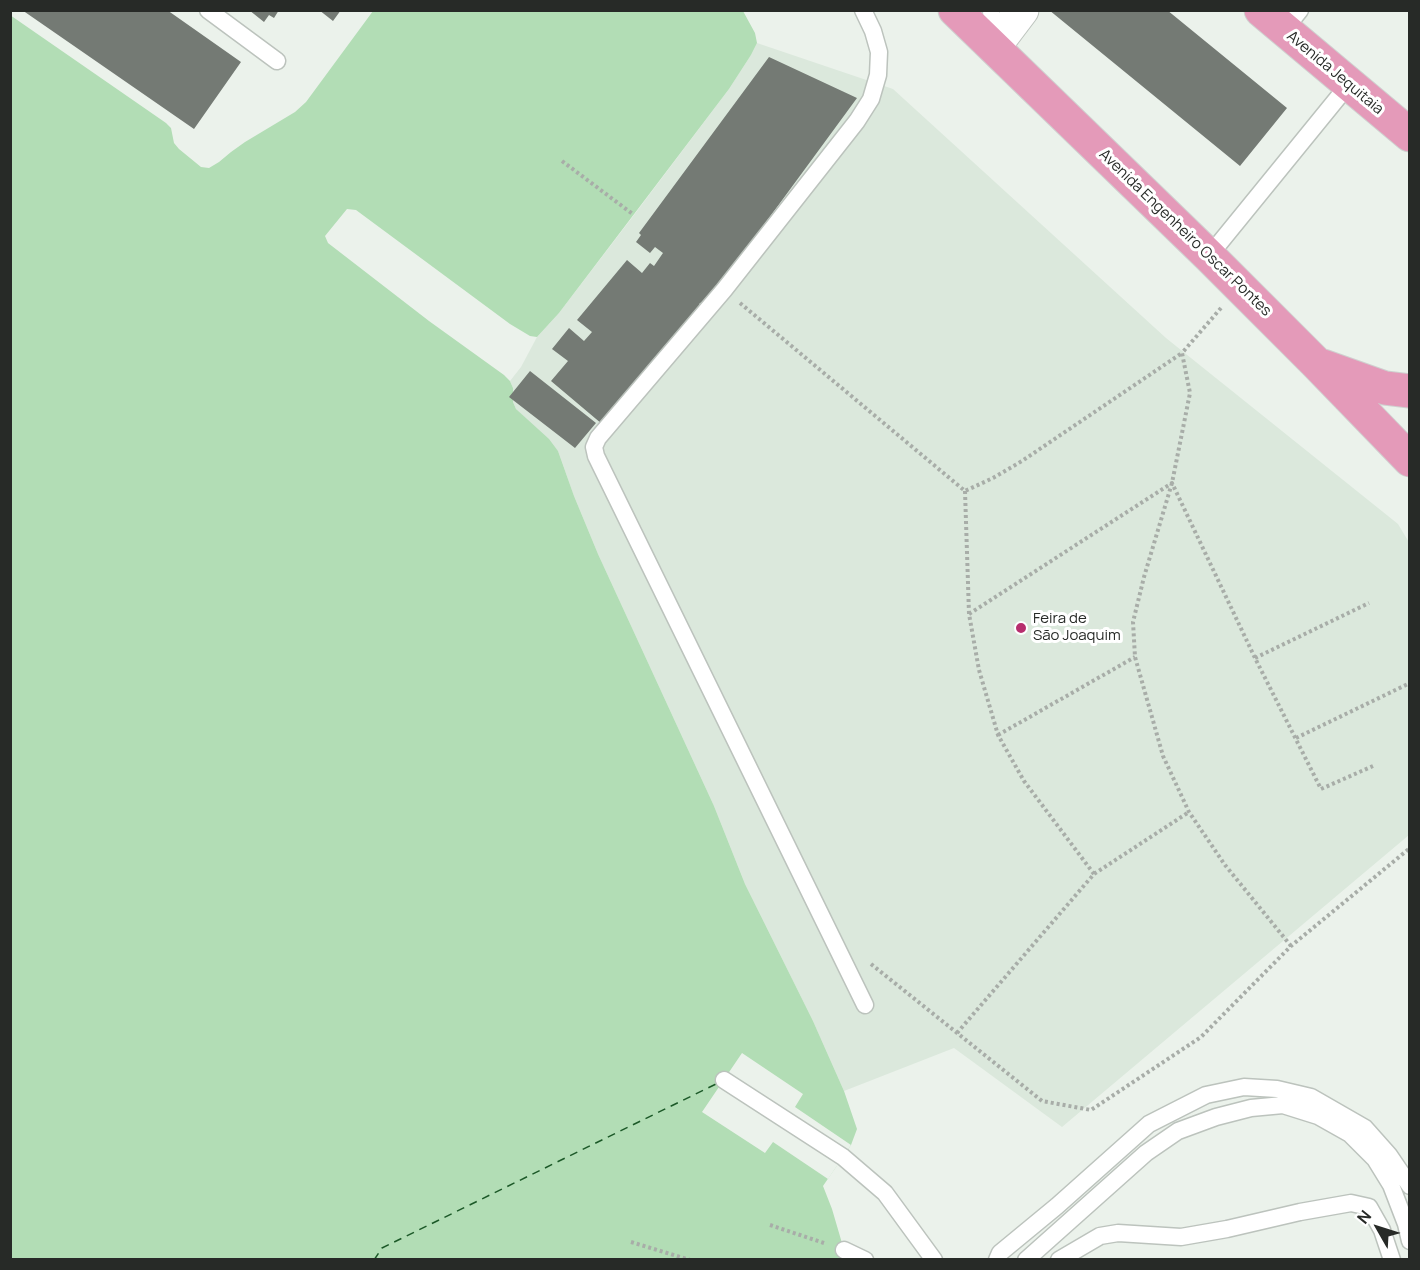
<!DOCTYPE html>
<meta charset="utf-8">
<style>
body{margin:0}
#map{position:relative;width:1420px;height:1270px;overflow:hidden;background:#ebf2eb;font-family:Manrope,sans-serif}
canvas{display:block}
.frame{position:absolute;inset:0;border:12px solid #272a27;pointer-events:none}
.north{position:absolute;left:1348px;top:1198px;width:60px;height:60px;-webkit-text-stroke:4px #fff;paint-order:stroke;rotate:309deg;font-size:16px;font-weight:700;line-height:24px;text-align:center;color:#272a27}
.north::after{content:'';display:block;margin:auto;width:21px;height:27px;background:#272a27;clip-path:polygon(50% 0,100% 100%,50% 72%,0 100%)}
</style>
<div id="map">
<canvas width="1420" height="1270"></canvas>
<div class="frame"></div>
<div class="north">N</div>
</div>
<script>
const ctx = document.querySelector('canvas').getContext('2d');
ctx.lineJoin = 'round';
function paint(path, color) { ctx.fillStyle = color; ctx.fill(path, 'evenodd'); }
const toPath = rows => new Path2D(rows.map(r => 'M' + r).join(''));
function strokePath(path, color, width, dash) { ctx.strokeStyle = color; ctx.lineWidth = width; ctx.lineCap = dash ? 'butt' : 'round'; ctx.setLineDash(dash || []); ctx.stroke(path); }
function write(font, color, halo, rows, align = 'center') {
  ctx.font = font + ' Manrope,sans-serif'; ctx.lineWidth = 6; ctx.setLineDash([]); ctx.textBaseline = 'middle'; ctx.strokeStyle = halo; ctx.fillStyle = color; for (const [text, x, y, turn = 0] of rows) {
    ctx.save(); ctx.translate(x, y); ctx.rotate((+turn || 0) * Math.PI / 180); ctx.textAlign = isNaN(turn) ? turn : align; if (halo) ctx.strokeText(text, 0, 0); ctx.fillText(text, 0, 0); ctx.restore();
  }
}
const built = toPath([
 [757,43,893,89,1166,338,1398,524,1410,544,1409,835,1062,1127,954,1048,844,1091,813,1021,745,884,714,806,598,554,574,496,558,451,516,409,513,402,513,388,510,381,521,367,537,337,559,313,634,215,729,89,751,55]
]);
const water = toPath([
 [373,11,743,11,755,33,757,43,751,55,729,89,559,313,537,337,530,336,510,324,356,210,347,209,325,236,328,243,429,321,504,375,510,381,513,388,513,402,516,409,549,439,558,451,574,496,598,554,714,806,745,884,813,1021,844,1091,857,1129,851,1145,823,1186,832,1209,844,1250,839,1259,11,1259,10,15,166,123,171,128,174,143,179,149,201,167,209,168,219,162,231,152,245,142,295,112,306,102]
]);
const pier = toPath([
 [742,1053,803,1094,795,1107,851,1145,828,1179,773,1142,765,1153,702,1112]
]);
const ferry = toPath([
 [374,1260,382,1248,718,1083]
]);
const building = toPath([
 [22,10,167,10,241,62,194,129],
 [249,10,279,10,274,18,269,15,264,22],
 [319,10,341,10,333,21],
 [1049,10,1167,10,1287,108,1240,166],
 [769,57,857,98,714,293,709,305,703,301,699,304,702,307,602,424,551,381,568,361,552,349,569,328,584,341,592,332,577,320,627,260,642,273,650,263,654,266,663,253,655,247,650,253,636,242,641,235,639,233],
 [530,371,596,423,575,448,509,397]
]);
const path = toPath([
 [562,161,634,215],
 [740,303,965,491,993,478,1022,461,1182,353],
 [1221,308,1182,353,1190,393,1172,483,1144,577,1133,622,1135,657,1163,756,1189,812,1225,865,1291,946],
 [965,491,969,614,979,670,998,735,1024,781,1094,874],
 [969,614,1172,483,1255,658,1321,789,1373,766],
 [1255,658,1369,603],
 [998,735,1135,657],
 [1296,738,1410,683],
 [871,964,1042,1101,1091,1110,1201,1037,1291,946,1410,848],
 [957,1033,1094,874,1189,812],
 [770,1225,824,1243],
 [631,1242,690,1260]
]);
const lane = toPath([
 [208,10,277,61],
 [863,10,873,31,879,52,878,75,871,99,857,121,724,290,598,438,594,447,596,456,865,1005],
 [991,10,993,42],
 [1284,30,1300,10],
 [1209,256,1349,84],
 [724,1080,843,1157,885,1193,934,1260],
 [844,1250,865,1260],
 [997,1260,1000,1253,1057,1206,1149,1124,1206,1095,1244,1087,1277,1089,1311,1097,1365,1128,1389,1155,1410,1186],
 [1026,1260,1146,1153,1178,1131,1216,1117,1251,1108,1283,1105,1318,1116,1350,1134,1375,1159,1391,1185,1406,1224,1410,1241],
 [1059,1260,1100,1236,1118,1233,1181,1237,1227,1229,1300,1212,1351,1203,1369,1207,1382,1230,1392,1260]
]);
const street = toPath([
 [994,47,1022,10]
]);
const primary = toPath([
 [955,10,1209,256,1316,363,1410,460],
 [1261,10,1410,135],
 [1323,366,1385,388,1410,391]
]);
const markers = [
 [1021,628,6,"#b72e6e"]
];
const streetNames = [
 ["Avenida Jequitaia",1335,73,40],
 ["Avenida Engenheiro Oscar Pontes",1185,233,44]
];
const poiNames = [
 ["Feira de",1033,619],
 ["São Joaquim",1033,636]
];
paint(built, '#dbe8dc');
paint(water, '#b2ddb5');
paint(pier, '#ebf2eb');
strokePath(ferry, '#1c5928', 1.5, [8, 6]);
paint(building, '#747a74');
strokePath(lane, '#bcc3bd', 19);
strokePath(street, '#bcc3bd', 35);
strokePath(primary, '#cfd0cf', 35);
strokePath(path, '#a8ada8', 4, [3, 3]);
strokePath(lane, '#fff', 16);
strokePath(street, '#fff', 33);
strokePath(primary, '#e49ab9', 33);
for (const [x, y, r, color] of markers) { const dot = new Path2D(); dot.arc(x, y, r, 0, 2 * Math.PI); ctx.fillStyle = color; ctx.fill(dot); strokePath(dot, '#fff', 2); }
write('15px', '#272a27', '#fff', streetNames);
write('15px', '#272a27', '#fff', poiNames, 'left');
</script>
